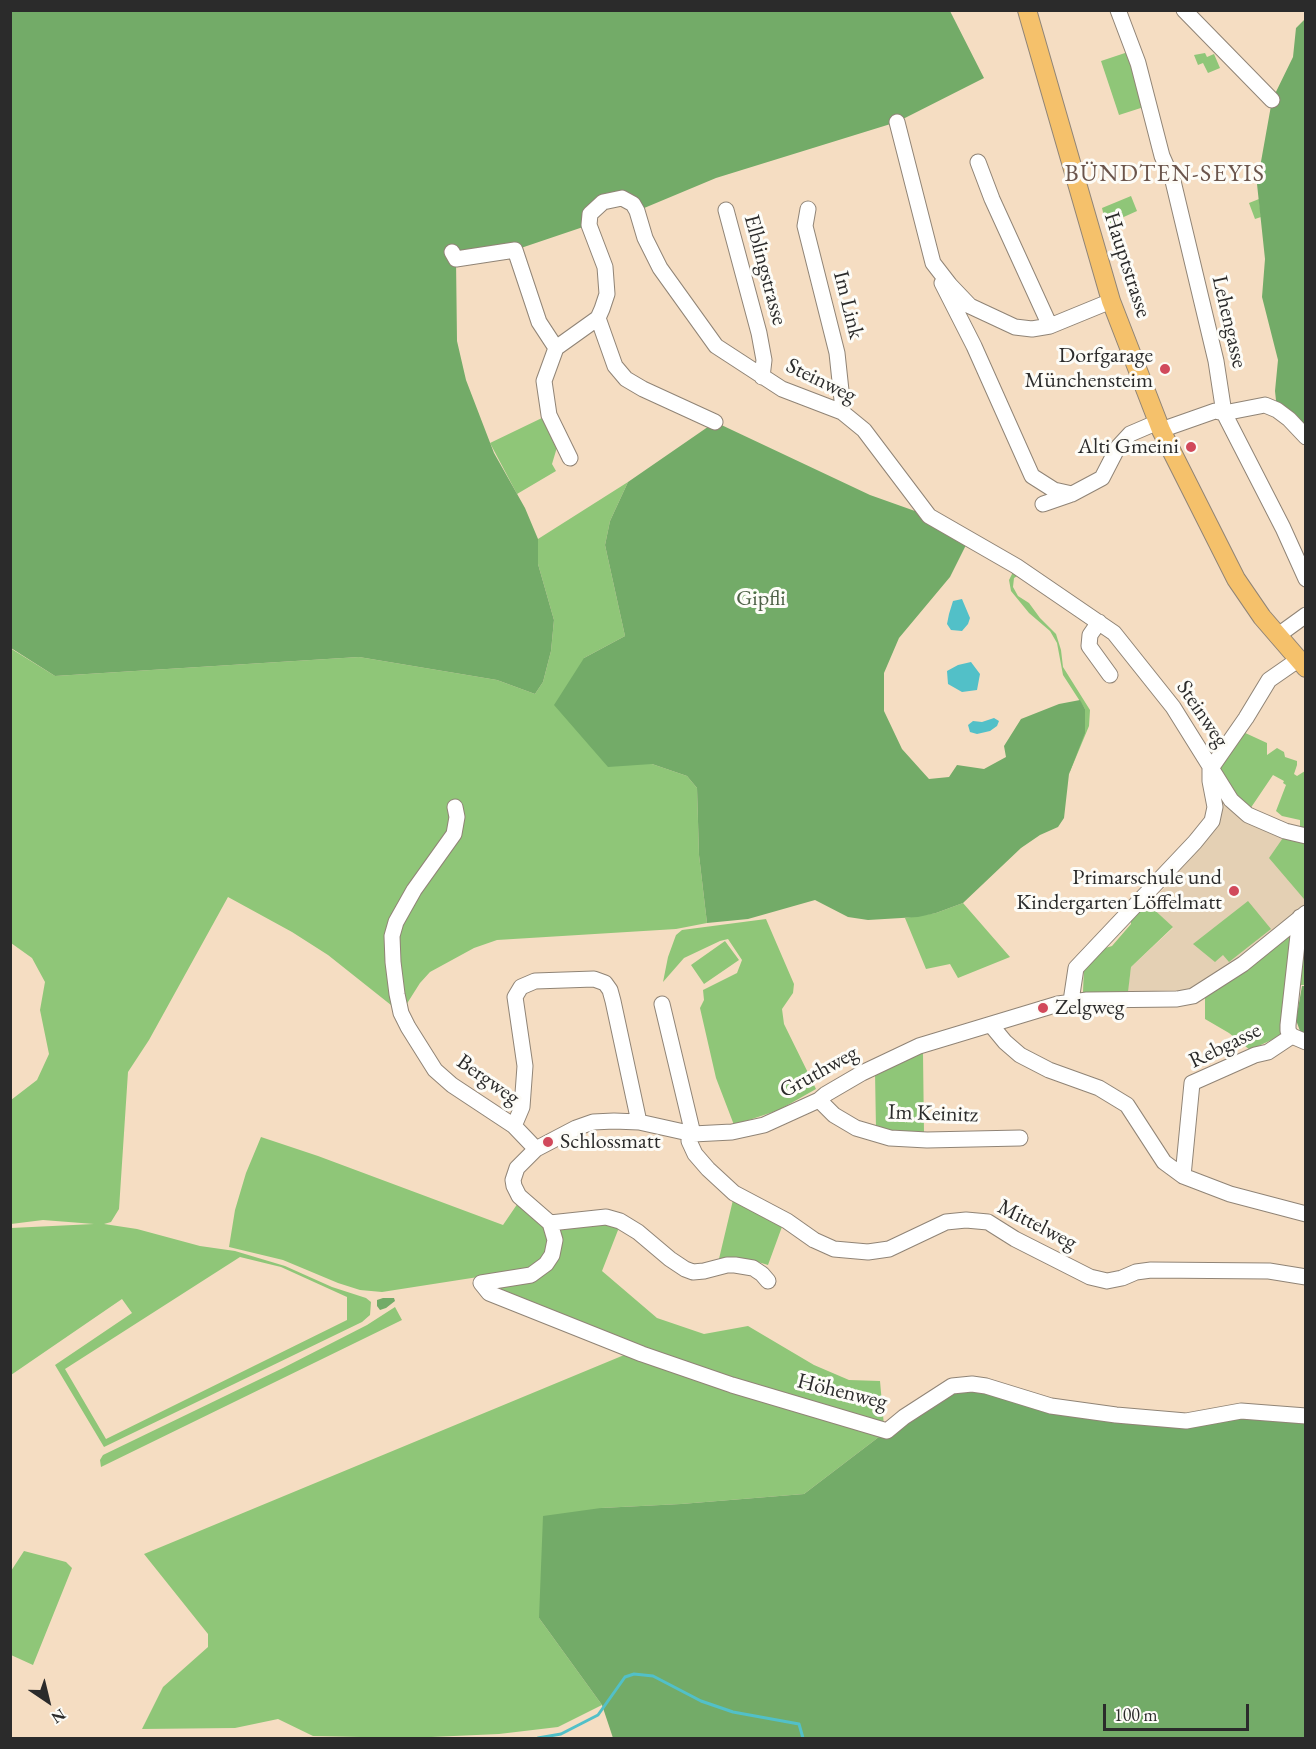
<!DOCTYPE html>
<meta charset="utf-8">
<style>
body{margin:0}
#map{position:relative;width:1316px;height:1749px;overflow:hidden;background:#f5ddc2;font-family:"EB Garamond",serif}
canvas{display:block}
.frame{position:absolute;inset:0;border:12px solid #2b2b2b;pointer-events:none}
.north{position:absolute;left:18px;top:1671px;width:60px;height:60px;-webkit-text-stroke:4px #fdfcf7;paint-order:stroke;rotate:145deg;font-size:16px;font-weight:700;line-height:24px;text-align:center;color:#2b2b2b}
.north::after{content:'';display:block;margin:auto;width:21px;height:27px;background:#2b2b2b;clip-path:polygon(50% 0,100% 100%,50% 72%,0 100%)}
.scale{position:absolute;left:1103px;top:1704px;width:146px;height:27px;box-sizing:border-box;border:3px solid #2b2b2b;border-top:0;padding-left:8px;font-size:18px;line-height:21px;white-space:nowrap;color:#2b2b2b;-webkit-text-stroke:4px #fdfcf7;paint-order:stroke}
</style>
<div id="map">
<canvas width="1316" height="1749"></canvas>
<div class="frame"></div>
<div class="north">N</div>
<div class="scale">100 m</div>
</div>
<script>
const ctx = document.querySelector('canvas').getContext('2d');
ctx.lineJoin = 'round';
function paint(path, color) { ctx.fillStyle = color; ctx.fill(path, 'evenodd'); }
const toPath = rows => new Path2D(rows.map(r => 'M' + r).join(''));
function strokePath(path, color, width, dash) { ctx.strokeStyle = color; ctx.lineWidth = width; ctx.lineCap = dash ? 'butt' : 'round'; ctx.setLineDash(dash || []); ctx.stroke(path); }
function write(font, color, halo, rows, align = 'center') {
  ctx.font = font + ' "EB Garamond",serif'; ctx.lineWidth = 6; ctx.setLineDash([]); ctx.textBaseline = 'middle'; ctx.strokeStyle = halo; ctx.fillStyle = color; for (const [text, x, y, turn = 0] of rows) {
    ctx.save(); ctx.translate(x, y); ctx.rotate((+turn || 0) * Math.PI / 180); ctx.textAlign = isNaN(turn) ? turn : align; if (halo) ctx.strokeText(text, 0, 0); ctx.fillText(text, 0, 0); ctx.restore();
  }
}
const built = toPath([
 [1231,800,1305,836,1305,913,1191,992,1127,996,1131,967,1173,928,1148,904,1175,878,1173,873,1219,807]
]);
const green = toPath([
 [1128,52,1147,106,1119,115,1101,61],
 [1205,53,1207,57,1214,54,1220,68,1208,73,1203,63,1198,65,1194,55],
 [1131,196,1137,211,1106,225,1102,208],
 [1259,199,1261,217,1255,219,1249,203],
 [544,417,558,444,552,464,556,471,517,494,490,443],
 [628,482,610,521,605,545,625,636,584,658,633,764,652,764,687,776,697,788,699,855,707,923,676,929,497,940,474,948,430,972,420,983,401,1013,328,955,292,932,228,897,149,1040,128,1072,119,1209,111,1222,104,1224,137,1229,200,1246,235,1251,285,1266,332,1287,366,1298,371,1302,370,1315,362,1322,104,1447,55,1365,132,1313,122,1299,11,1375,11,1228,94,1224,43,1220,11,1224,11,1100,37,1080,49,1054,40,1010,45,982,32,958,11,943,10,648,55,676,359,657,497,680,535,694,543,682,551,651,554,620,538,564,538,539],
 [240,1257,281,1267,347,1297,347,1320,106,1439,65,1369],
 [1016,566,1024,572,1014,578,1013,587,1018,596,1029,603,1040,618,1056,634,1061,650,1063,667,1090,710,1089,726,1069,774,1085,709,1063,675,1057,643,1050,631,1029,613,1011,591,1009,580],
 [1241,731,1267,743,1267,755,1277,748,1284,752,1285,757,1297,761,1297,765,1294,774,1297,776,1305,771,1305,829,1300,827,1300,820,1282,816,1276,811,1286,785,1283,783,1284,781,1273,775,1250,809,1240,803,1217,767],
 [1285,835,1305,841,1305,898,1304,899,1269,858],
 [1248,901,1271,929,1229,962,1223,955,1215,962,1193,944],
 [963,903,1010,957,958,978,950,964,926,969,905,918,936,913],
 [1148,904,1173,927,1131,967,1128,992,1083,992,1084,967,1102,949,1112,946,1131,924,1131,918],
 [766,919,794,984,793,993,782,1009,784,1024,816,1089,779,1110,734,1125,716,1078,700,1008,704,1000,703,990,737,973,742,960,728,939,720,941,684,958,663,982,668,957,676,935,682,930],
 [1305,929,1305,985,1298,985],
 [1292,932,1282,1035,1250,1050,1229,1033,1205,1019,1205,994],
 [725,941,739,960,704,984,691,965],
 [923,1053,924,1134,896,1133,876,1129,875,1072],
 [261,1137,318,1156,503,1225,518,1203,543,1222,548,1245,544,1255,535,1265,523,1270,382,1292,360,1290,338,1283,283,1260,229,1247,235,1210,246,1173],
 [733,1200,783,1224,768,1265,748,1259,718,1263],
 [602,1222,620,1225,602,1271,657,1318,704,1334,748,1326,814,1365,849,1380,880,1381,884,1426,645,1353,500,1291,501,1287,527,1282,561,1246,560,1229],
 [395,1307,402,1320,101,1467,100,1460,103,1455,283,1368,367,1325],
 [629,1353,884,1433,804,1494,681,1504,601,1508,539,1618,602,1705,558,1727,499,1734,409,1738,313,1736,278,1719,235,1728,142,1729,163,1687,208,1647,208,1634,144,1554],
 [24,1551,66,1562,72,1568,33,1665,11,1655,11,1571]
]);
const forest = toPath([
 [10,11,950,11,984,78,897,122,716,178,637,211,633,204,604,201,589,225,515,250,456,259,457,341,466,380,494,453,525,508,538,539,538,564,554,620,551,651,543,682,535,694,497,680,359,657,55,676,11,648],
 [1305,19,1305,437,1277,410,1275,391,1278,360,1262,297,1265,259,1257,184,1272,100,1293,57,1296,28],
 [715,422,870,495,929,516,969,539,950,577,899,638,884,673,884,711,902,749,929,779,949,777,957,765,984,769,1006,757,1004,746,1021,719,1059,704,1080,700,1085,709,1085,733,1069,774,1064,818,1058,827,1040,835,1021,848,963,903,936,913,918,917,868,920,848,917,815,900,748,919,707,923,699,855,697,788,687,776,652,764,608,767,554,705,584,658,625,636,605,545,610,521,628,482],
 [1302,986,1305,986,1305,1034,1300,1031,1296,1020],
 [383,1298,394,1298,395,1301,386,1308,380,1310,377,1306,377,1300],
 [952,1386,1116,1415,1305,1416,1305,1738,613,1738,602,1705,539,1618,543,1516,601,1508,681,1504,804,1494,884,1433]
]);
const water = toPath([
 [962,599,970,618,968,624,962,631,951,630,947,624,949,614,953,601],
 [971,662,980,674,977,690,962,692,948,684,947,671,958,665],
 [994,718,999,721,997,726,990,731,977,734,970,732,968,725,973,721,982,722]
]);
const stream = toPath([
 [538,1738,561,1734,598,1715,625,1677,634,1674,653,1676,701,1701,733,1712,799,1724,803,1738]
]);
const minor = toPath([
 [1118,10,1138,63,1162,156,1173,181,1216,361,1224,413,1283,528,1306,579],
 [1184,10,1272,100],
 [897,122,933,263,950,285,970,306,1015,327,1032,329,1050,326,1111,301],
 [978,162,992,199,1050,326],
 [808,209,805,226,837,353,842,400,842,412],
 [726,210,759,333,764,360,762,377],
 [452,252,456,259,515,250,539,322,556,348],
 [942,283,974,346,1032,476,1054,490,1072,494],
 [598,318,615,366,626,379,643,389,715,422],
 [1161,430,1215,411,1224,413,1265,405,1277,410,1289,419,1306,437],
 [570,458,549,415,544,381,556,348,598,318,602,309,607,294,605,267,589,225,590,214,603,202,622,198,633,204,637,211,645,238,660,268,716,346,782,389,842,412,864,430,929,516,1016,566,1114,633,1173,707,1231,800,1248,815,1285,831,1306,836],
 [1043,504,1072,494,1102,478,1118,447,1130,434,1158,422],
 [1099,622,1090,635,1089,646,1110,675],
 [1277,636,1306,615],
 [455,807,457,817,454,834,414,890,396,922,392,936,393,962,397,994,401,1013,408,1027,435,1070,452,1085,514,1126,536,1149],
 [1306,913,1243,964,1193,996,1177,999,1087,1000,1058,1004,919,1046,862,1073,826,1094,819,1100,764,1125,732,1132,693,1134,639,1122,614,1121,593,1122,576,1128,536,1149,517,1168,513,1180,514,1186,519,1196,550,1223,555,1240,552,1255,546,1264,531,1275,481,1283,489,1293,642,1354,732,1385,887,1431,904,1417,952,1386,972,1384,986,1386,1051,1406,1116,1415,1186,1421,1241,1411,1306,1416],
 [1300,917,1288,1025,1288,1031,1292,1036,1306,1042],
 [1071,1001,1076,968,1195,842,1212,821,1215,807,1210,781,1210,767,1214,764,1246,718,1269,680,1292,664,1295,658],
 [662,1004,693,1134],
 [991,1025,1005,1042,1020,1055,1049,1070,1099,1088,1127,1105,1164,1162,1183,1176,1230,1194,1306,1214],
 [819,1100,834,1115,856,1128,890,1138,927,1140,1020,1138],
 [514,1126,522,1107,525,1066,515,997,521,987,535,981,594,979,605,983,610,990,613,1001,639,1122],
 [689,1133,689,1141,695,1154,708,1169,734,1193,787,1221,814,1240,834,1249,868,1252,889,1249,946,1222,966,1220,988,1222,1015,1239,1090,1277,1107,1281,1122,1278,1136,1272,1151,1270,1269,1271,1306,1277],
 [1183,1176,1192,1083,1255,1055,1268,1052,1292,1036],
 [550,1223,606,1217,620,1221,638,1232,670,1259,685,1269,693,1272,704,1271,727,1265,735,1265,753,1268,762,1274,768,1281]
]);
const major = toPath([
 [1027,10,1111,301,1161,430,1236,579,1262,617,1306,668]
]);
const markers = [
 [1165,369,6,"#d1495b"],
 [1191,447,6,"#d1495b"],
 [1234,891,6,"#d1495b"],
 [1043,1008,6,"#d1495b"],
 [548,1142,6,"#d1495b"]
];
const streetNames = [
 ["Hauptstrasse",1127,265,72],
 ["Elblingstrasse",765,270,75],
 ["Im Link",848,305,76],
 ["Lehengasse",1229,322,77],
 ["Steinweg",821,381,26],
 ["Steinweg",1202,714,56],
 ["Rebgasse",1225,1046,-26],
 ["Gruthweg",819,1072,-29],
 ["Bergweg",488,1080,35],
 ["Im Keinitz",933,1114,2],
 ["Mittelweg",1037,1225,27],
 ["Höhenweg",842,1392,14]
];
const poiNames = [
 ["Dorfgarage",1153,356],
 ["Münchensteim",1153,381],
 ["Alti Gmeini",1179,447],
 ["Primarschule und",1222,878],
 ["Kindergarten Löffelmatt",1222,903],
 ["Zelgweg",1055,1008,"left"],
 ["Schlossmatt",560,1142,"left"]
];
const parkNames = [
 ["Gipfli",761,599]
];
const neighbourhoodNames = [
 ["BÜNDTEN-SEYIS",1165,174]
];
paint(built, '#e4d0b4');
paint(green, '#8fc678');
paint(forest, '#73ab68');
paint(water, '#52c0c8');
strokePath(stream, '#52c0c8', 3);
strokePath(minor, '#908476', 17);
strokePath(major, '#908476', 20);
strokePath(minor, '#fff', 15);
strokePath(major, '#f5c16b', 18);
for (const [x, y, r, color] of markers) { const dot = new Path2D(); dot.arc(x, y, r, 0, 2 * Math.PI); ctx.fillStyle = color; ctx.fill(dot); strokePath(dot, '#fdfcf7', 2); }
write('22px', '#2b2b2b', '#fdfcf7', streetNames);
write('22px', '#2b2b2b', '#fdfcf7', poiNames, 'right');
write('22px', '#4e6146', '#fdfcf7', parkNames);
ctx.letterSpacing = '1.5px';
write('24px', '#6b554c', '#fdfcf7', neighbourhoodNames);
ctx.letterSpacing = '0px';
</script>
